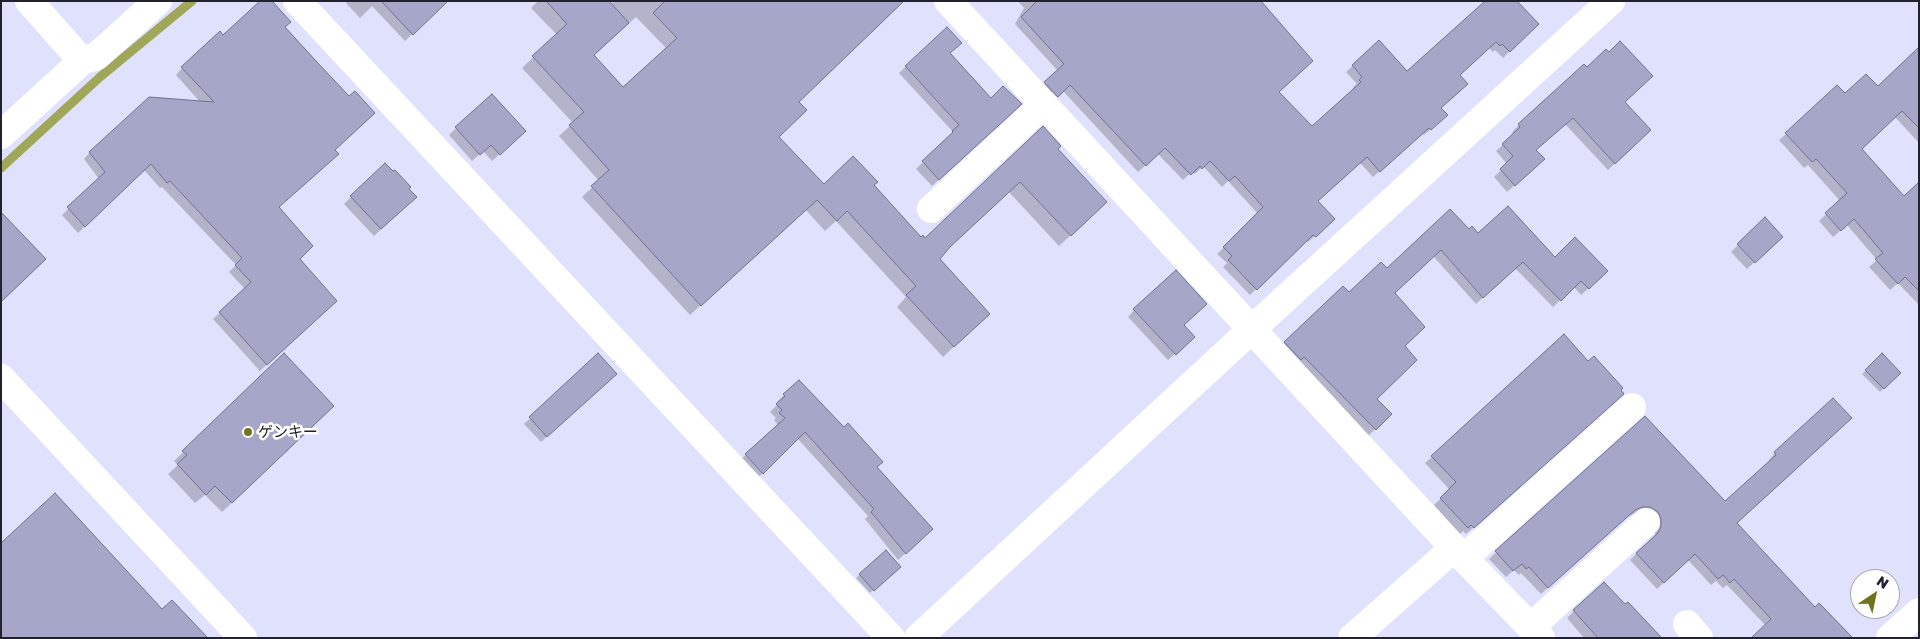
<!DOCTYPE html>
<meta charset="utf-8">
<style>
body{margin:0}
#map{position:relative;width:1920px;height:639px;overflow:hidden;background:#e0e2fd;font-family:"Golos Text",sans-serif}
canvas{display:block}
.frame{position:absolute;inset:0;border:2px solid #22222e;pointer-events:none}
.north{position:absolute;left:1850px;top:569px;width:50px;height:50px;box-sizing:border-box;background:#fff;border:1px solid #a7a7ab;border-radius:50%;rotate:34deg;font-size:14px;font-weight:700;line-height:20px;text-align:center;color:#22222e}
.north::after{content:'';display:block;margin:auto;width:18px;height:22px;background:#6f741b;clip-path:polygon(50% 0,100% 100%,50% 72%,0 100%)}
</style>
<div id="map">
<canvas width="1920" height="639"></canvas>
<div class="frame"></div>
<div class="north">N</div>
</div>
<script>
const ctx = document.querySelector('canvas').getContext('2d');
ctx.lineJoin = 'round';
function paint(path, color) { ctx.fillStyle = color; ctx.fill(path, 'evenodd'); }
const toPath = rows => new Path2D(rows.map(r => 'M' + r).join(''));
function strokePath(path, color, width, dash) { ctx.strokeStyle = color; ctx.lineWidth = width; ctx.lineCap = dash ? 'butt' : 'round'; ctx.setLineDash(dash || []); ctx.stroke(path); }
function write(font, color, halo, rows, align = 'center') {
  ctx.font = font + ' "Golos Text","Noto Sans JP",sans-serif'; ctx.lineWidth = 5; ctx.setLineDash([]); ctx.textBaseline = 'middle'; ctx.strokeStyle = halo; ctx.fillStyle = color; for (const [text, x, y, turn = 0] of rows) {
    ctx.save(); ctx.translate(x, y); ctx.rotate((+turn || 0) * Math.PI / 180); ctx.textAlign = isNaN(turn) ? turn : align; if (halo) ctx.strokeText(text, 0, 0); ctx.fillText(text, 0, 0); ctx.restore();
  }
}
const shadow = toPath([
 [348,1,446,1,405,41,372,6,360,18,346,3],
 [538,1,607,1,610,5,614,1,903,1,798,102,778,137,824,185,872,185,921,239,925,240,1057,149,1095,213,1059,246,1008,191,946,250,938,259,978,324,943,357,897,307,906,297,836,221,825,231,805,209,690,315,582,197,599,181,559,136,573,123,522,68,557,35,531,8],
 [636,17,667,49,623,89,593,56],
 [1018,1,1258,1,1277,92,1312,128,1355,89,1353,87,1357,84,1346,72,1379,42,1406,73,1537,24,1503,58,1495,50,1493,52,1489,48,1459,76,1440,109,1440,121,1424,135,1422,133,1373,177,1359,162,1317,201,1327,226,1308,242,1306,240,1250,295,1223,267,1227,263,1217,254,1258,214,1228,181,1222,187,1203,166,1195,174,1193,171,1183,180,1158,154,1138,172,1063,91,1051,102,1039,89,1058,71,1015,24,1024,8],
 [283,27,333,150,278,208,298,259,328,307,260,371,213,319,245,289,229,272,236,265,162,187,160,188,144,170,78,233,62,215,99,179,84,159,90,152,201,103,176,75,182,68,223,37],
 [947,28,949,54,991,100,1012,111,932,186,916,169,953,132,899,73],
 [1919,49,1919,143,1895,117,1860,150,1904,197,1919,184,1919,305,1898,283,1890,290,1869,267,1877,260,1847,225,1833,237,1819,221,1840,201,1808,165,1804,168,1779,140,1786,134,1845,95,1877,88],
 [1584,65,1624,102,1650,130,1608,170,1565,124,1535,150,1536,166,1507,192,1494,177,1507,164,1496,151,1514,135,1512,132,1519,125],
 [456,128,517,138,492,161,483,151,472,161,449,135],
 [408,189,408,204,374,236,344,204,351,197],
 [1765,219,1774,244,1747,269,1731,252],
 [1469,231,1555,258,1600,278,1581,295,1574,287,1553,307,1515,268,1476,304,1433,256,1393,293,1403,346,1376,399,1391,414,1368,436,1278,349,1343,287,1349,294,1387,270],
 [1134,310,1182,325,1187,343,1168,360,1128,317],
 [598,354,609,379,541,442,524,424],
 [284,355,323,416,222,512,205,495,195,503,168,474,178,465,174,461],
 [1882,355,1899,373,1880,392,1862,374],
 [1588,363,1616,400,1466,534,1463,531,1460,534,1434,505,1450,490,1425,463,1432,457],
 [798,381,876,467,925,536,898,560,865,519,868,516,797,438,756,480,739,461,778,425,774,420,776,418,770,412,779,403,777,402],
 [1833,400,1735,523,1815,608,1850,637,1766,626,1727,585,1723,588,1716,581,1711,585,1688,560,1657,589,1630,560,1655,535,1655,525,1644,513,1636,513,1627,517,1541,594,1521,573,1519,575,1514,570,1506,577,1489,559,1644,417,1725,503,1770,462,1769,460,1775,453],
 [886,551,899,566,870,593,856,578],
 [1625,606,1660,638,1584,638,1567,618,1574,611]
]);
const stream = toPath([
 [1,168,100,77,192,1]
]);
const building = toPath([
 [260,1,272,1,291,22,285,27,316,61,349,96,355,91,375,113,335,150,339,154,279,207,313,246,300,259,337,301,267,365,219,312,251,282,235,265,242,258,170,181,167,183,151,164,85,227,67,207,105,172,89,152,149,97,214,102,181,67,220,31,223,35,260,1],
 [381,1,448,1,413,35,381,1],
 [546,1,609,1,629,23,594,55,623,87,677,38,653,13,665,1,904,1,799,102,807,110,779,137,824,184,853,156,878,182,874,185,921,237,923,235,925,238,1043,126,1061,146,1058,149,1107,202,1071,236,1020,182,950,247,940,259,990,314,954,347,906,295,916,286,847,211,837,221,817,200,701,306,591,186,609,170,569,125,584,112,532,56,567,24,546,1],
 [1037,1,1261,1,1313,61,1279,92,1312,126,1361,82,1359,80,1362,77,1352,65,1379,40,1407,71,1485,1,1517,1,1539,24,1510,52,1502,44,1500,46,1496,42,1460,75,1468,84,1441,108,1448,115,1431,130,1429,128,1380,172,1367,157,1318,201,1335,219,1316,237,1313,235,1257,290,1228,260,1232,256,1223,247,1263,207,1235,176,1229,181,1210,161,1202,169,1200,166,1191,175,1165,148,1146,166,1070,85,1058,97,1044,82,1064,64,1021,17,1037,1],
 [947,27,962,43,950,53,991,98,1003,86,1022,104,939,180,922,161,953,132,952,131,959,125,905,66,947,27],
 [1620,41,1653,76,1625,102,1651,130,1615,164,1573,118,1536,150,1545,159,1515,186,1500,169,1513,156,1502,144,1520,127,1518,124,1584,64,1587,67,1606,49,1609,52,1620,41],
 [1919,47,1919,128,1902,111,1862,149,1904,196,1919,182,1919,291,1905,277,1898,284,1875,259,1883,253,1854,219,1841,231,1825,213,1847,193,1816,159,1812,162,1785,133,1837,85,1845,93,1866,74,1878,86,1919,47],
 [492,94,526,131,500,155,491,145,480,155,455,127,492,94],
 [385,163,393,171,395,170,411,187,409,189,417,197,381,229,350,196,385,163],
 [1508,206,1555,257,1575,237,1608,271,1589,289,1581,281,1561,301,1523,262,1483,298,1441,250,1395,293,1425,327,1405,346,1417,360,1377,399,1392,414,1376,430,1304,357,1301,360,1284,342,1343,286,1349,292,1381,262,1387,268,1450,209,1469,229,1472,226,1478,233,1508,206],
 [1,212,46,259,1,302,1,212],
 [1765,217,1783,237,1755,263,1737,244,1765,217],
 [1176,270,1207,304,1184,325,1195,337,1176,355,1133,309,1176,270],
 [1564,334,1588,361,1594,356,1623,388,1621,390,1624,394,1474,528,1471,525,1468,528,1440,498,1456,482,1431,456,1564,334],
 [284,353,334,406,232,503,215,486,206,495,177,464,187,455,182,451,284,353],
 [598,353,617,374,547,437,529,417,598,353],
 [1882,353,1901,373,1884,389,1865,370,1882,353],
 [799,380,844,427,848,423,883,462,877,467,933,529,906,554,871,512,874,509,805,432,763,474,745,454,785,418,779,413,782,410,776,404,785,396,783,394,799,380],
 [1833,398,1852,418,1737,523,1815,607,1819,603,1853,638,1751,638,1771,619,1734,579,1730,583,1723,575,1718,579,1695,554,1664,583,1636,553,1657,534,1661,527,1661,519,1658,512,1650,507,1642,507,1635,510,1548,588,1529,567,1526,569,1522,564,1513,571,1495,551,1645,416,1725,501,1776,455,1774,452,1833,398],
 [55,493,162,609,172,600,208,638,1,638,1,543,55,493],
 [886,550,901,567,874,591,859,574,886,550],
 [1604,582,1625,604,1628,602,1662,638,1598,638,1573,610,1604,582]
]);
const minor = toPath([
 [29,1,82,61],
 [297,1,891,638],
 [948,1,1454,548,1541,638],
 [1,135,82,61,97,56,158,1],
 [931,209,1044,104],
 [1,378,243,638],
 [1464,558,1632,407],
 [1687,624,1699,638],
 [1531,627,1646,522],
 [918,638,1252,329,1611,1],
 [1352,638,1454,548],
 [1890,638,1919,612]
]);
const markers = [
 [248,432,5,"#6f741b"]
];
const poiNames = [
 ["ゲンキー",258,432]
];
paint(shadow, '#0003');
strokePath(stream, '#a1a759', 9);
paint(building, '#a6a7c8');
strokePath(building, '#70718f', 1);
strokePath(minor, '#fff', 28);
for (const [x, y, r, color] of markers) { const dot = new Path2D(); dot.arc(x, y, r, 0, 2 * Math.PI); ctx.fillStyle = color; ctx.fill(dot); strokePath(dot, '#fff', 2); }
write('15px', '#22222e', '#fff', poiNames, 'left');
</script>
